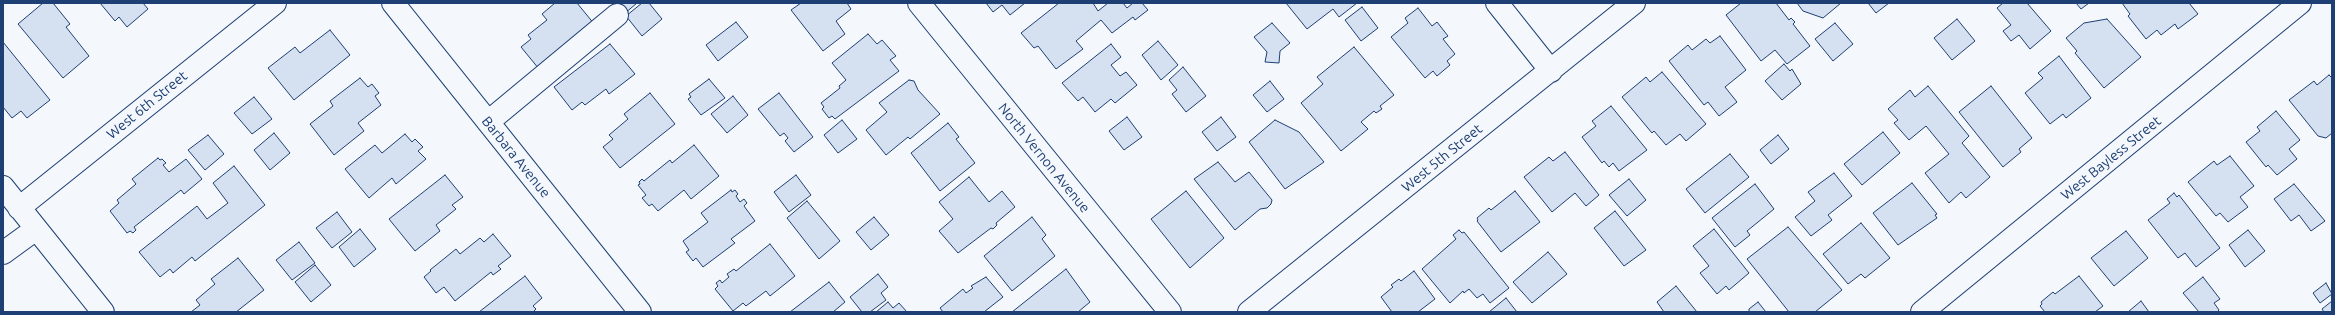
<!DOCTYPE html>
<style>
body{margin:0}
#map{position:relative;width:2335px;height:315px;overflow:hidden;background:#f4f7fb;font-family:Ubuntu,sans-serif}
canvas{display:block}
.frame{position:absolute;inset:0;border:4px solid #1d3f73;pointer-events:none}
</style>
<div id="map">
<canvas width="2335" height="315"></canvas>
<div class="frame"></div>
</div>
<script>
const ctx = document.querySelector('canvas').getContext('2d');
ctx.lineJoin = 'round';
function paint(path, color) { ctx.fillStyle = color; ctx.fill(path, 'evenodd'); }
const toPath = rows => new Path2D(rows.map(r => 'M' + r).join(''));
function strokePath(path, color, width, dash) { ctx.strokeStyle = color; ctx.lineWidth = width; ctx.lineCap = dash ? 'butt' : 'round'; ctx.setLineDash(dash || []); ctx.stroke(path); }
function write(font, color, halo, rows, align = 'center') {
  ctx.font = font + ' Ubuntu,sans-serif'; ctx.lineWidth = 3; ctx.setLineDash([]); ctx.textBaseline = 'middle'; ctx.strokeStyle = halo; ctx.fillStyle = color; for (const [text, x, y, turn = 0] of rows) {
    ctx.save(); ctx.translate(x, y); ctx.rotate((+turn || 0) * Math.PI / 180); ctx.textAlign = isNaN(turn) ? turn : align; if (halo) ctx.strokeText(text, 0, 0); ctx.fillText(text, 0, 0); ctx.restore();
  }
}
const building = toPath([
 [43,3,53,3,70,24,66,27,89,56,63,78,18,24,43,3],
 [100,3,143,3,148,9,127,27,119,17,115,21,100,3],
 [555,3,577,3,595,25,539,69,521,47,531,39,528,35,547,20,542,14,555,3],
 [615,3,637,3,624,14,615,3],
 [642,3,649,3,662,19,642,36,626,16,642,3],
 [801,3,847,3,851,9,836,21,845,34,823,51,791,10,801,3],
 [986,3,1025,3,1010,15,1002,5,993,12,986,3],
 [1059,3,1093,3,1098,11,1108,3,1123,3,1127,8,1133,3,1142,3,1148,10,1135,20,1133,17,1112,33,1101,20,1076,41,1083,49,1056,69,1038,46,1034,48,1021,33,1059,3],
 [1286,3,1357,3,1339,17,1333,9,1307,29,1286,3],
 [1741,3,1776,3,1789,20,1791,18,1795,22,1793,24,1810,46,1787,64,1775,50,1761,61,1726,15,1741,3],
 [1797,3,1841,3,1823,18,1803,11,1797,3],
 [1868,3,1889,3,1876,13,1868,3],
 [2003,3,2027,3,2051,31,2030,49,2019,35,2011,41,2003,31,2011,25,1997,8,2003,3],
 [2076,3,2089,3,2081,9,2076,3],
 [2122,3,2189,3,2198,14,2178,29,2175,24,2161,35,2157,30,2146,39,2128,16,2130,14,2122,3],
 [1362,7,1378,28,1361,41,1345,20,1362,7],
 [1418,8,1432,26,1437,22,1448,36,1443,39,1455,54,1447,61,1450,65,1437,76,1433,71,1425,78,1391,37,1408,23,1405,18,1418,8],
 [1957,19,1975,41,1952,60,1934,38,1957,19],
 [2107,19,2141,57,2104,88,2075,53,2077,51,2066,38,2084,23,2107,19],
 [736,22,748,37,718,61,706,45,736,22],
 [1272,23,1290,43,1280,51,1279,63,1265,62,1267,52,1254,37,1272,23],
 [1835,23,1853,44,1833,61,1815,39,1835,23],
 [330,30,350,55,294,100,268,68,295,47,300,53,330,30],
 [868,34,877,44,882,40,896,56,890,60,899,71,835,119,832,116,829,118,822,109,824,107,821,103,840,88,839,86,846,80,832,63,868,34],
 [1720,36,1746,70,1725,87,1737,102,1719,116,1708,102,1704,105,1669,61,1688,45,1692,50,1706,39,1710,43,1720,36],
 [1158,41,1178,65,1161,80,1142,55,1158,41],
 [3,42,50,100,27,118,21,111,12,118,3,107,3,42],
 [610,44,635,74,609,94,606,89,585,105,582,102,572,110,554,87,610,44],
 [1111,44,1121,57,1111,65,1120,76,1126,72,1137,85,1115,103,1111,99,1095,112,1083,97,1078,101,1062,83,1111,44],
 [1354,47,1394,95,1380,106,1382,109,1376,113,1374,111,1361,122,1368,129,1341,151,1301,103,1323,84,1317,77,1354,47],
 [2059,56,2091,98,2066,118,2063,114,2050,124,2025,93,2043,78,2038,73,2059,56],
 [1784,64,1790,71,1792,69,1801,84,1782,100,1765,81,1784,64],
 [1183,67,1206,96,1186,112,1172,94,1177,90,1169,80,1183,67],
 [1662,72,1706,124,1686,141,1680,134,1666,145,1654,131,1652,133,1622,97,1646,77,1650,82,1662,72],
 [2329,75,2332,78,2332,133,2326,138,2318,136,2289,100,2314,81,2317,85,2329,75],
 [360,78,368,87,372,84,379,93,375,96,381,105,358,123,364,131,334,155,310,124,333,106,330,101,360,78],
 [709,79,725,98,701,115,688,99,691,97,689,94,709,79],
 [909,80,914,81,918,90,940,114,910,139,908,137,886,155,866,130,887,112,879,103,909,80],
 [1270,81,1284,99,1267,112,1253,95,1270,81],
 [1928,86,1969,136,1962,143,1990,177,1966,198,1961,192,1949,203,1925,173,1949,154,1926,126,1909,140,1894,123,1898,120,1888,109,1910,90,1915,97,1928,86],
 [1991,86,2032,138,2019,149,2021,152,2003,167,1959,112,1991,86],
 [650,93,675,124,620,168,603,147,613,139,609,135,628,119,624,114,650,93],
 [779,93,813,137,794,152,785,141,788,138,784,133,780,136,758,109,779,93],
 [733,96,748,115,727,133,711,114,733,96],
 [254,97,272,119,252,134,234,113,254,97],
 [1611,106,1647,150,1619,171,1613,163,1609,167,1604,161,1602,163,1582,137,1596,126,1592,121,1611,106],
 [2276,111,2300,140,2289,149,2297,159,2277,175,2268,165,2266,167,2246,142,2260,131,2257,127,2276,111],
 [1127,117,1142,137,1124,150,1109,131,1127,117],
 [1221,117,1236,137,1217,151,1202,132,1221,117],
 [842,120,857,139,838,153,824,135,842,120],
 [1275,120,1299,132,1324,162,1285,189,1249,142,1275,120],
 [948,123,959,137,956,139,975,163,940,191,911,153,948,123],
 [1883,132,1900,153,1862,185,1844,164,1883,132],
 [274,133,290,153,270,170,254,150,274,133],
 [405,134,412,142,415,139,423,147,418,151,426,159,396,184,392,178,369,198,345,169,375,145,382,153,405,134],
 [208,135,224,154,205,170,188,150,208,135],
 [1778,135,1789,149,1771,164,1760,150,1778,135],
 [694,145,719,176,691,199,684,190,658,211,652,204,649,206,642,198,646,195,638,185,640,184,639,182,642,179,644,181,670,160,672,163,694,145],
 [1565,152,1599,195,1586,206,1575,193,1552,212,1524,177,1549,157,1553,161,1565,152],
 [1730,154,1749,177,1705,213,1686,189,1730,154],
 [2230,156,2254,186,2240,197,2248,207,2228,222,2220,213,2216,216,2188,182,2214,161,2217,165,2230,156],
 [158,158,160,160,162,159,166,163,163,165,169,172,186,159,202,179,184,194,181,190,134,227,136,230,133,233,130,231,127,233,110,211,119,203,117,200,136,184,132,179,158,158],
 [1218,162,1235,182,1249,172,1272,200,1271,204,1267,208,1260,209,1235,230,1194,179,1218,162],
 [234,166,265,205,195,261,192,257,173,273,170,269,160,277,139,252,197,206,207,219,228,203,213,183,234,166],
 [1834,173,1852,196,1828,215,1832,220,1811,236,1795,217,1815,201,1808,192,1834,173],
 [445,175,463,197,452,205,456,209,436,225,440,231,415,251,389,219,445,175],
 [796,175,811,195,789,212,774,192,796,175],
 [969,177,989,202,1002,191,1015,207,996,223,997,225,993,229,991,228,958,253,939,231,953,219,939,202,969,177],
 [1629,179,1646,200,1627,216,1609,195,1629,179],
 [1912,183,1937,214,1935,215,1937,218,1898,245,1873,213,1912,183],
 [1755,184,1774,209,1747,231,1750,235,1735,247,1712,218,1755,184],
 [2294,184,2325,221,2311,231,2299,215,2291,221,2274,199,2294,184],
 [731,190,732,192,735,190,738,194,736,196,740,202,744,199,747,203,744,206,755,221,731,239,735,243,703,267,696,258,693,261,686,252,689,250,683,241,708,222,701,213,731,190],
 [1186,191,1224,238,1190,268,1151,219,1186,191],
 [1515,191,1540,222,1501,252,1477,221,1478,220,1477,218,1489,208,1491,210,1515,191],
 [2174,193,2177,197,2179,195,2220,248,2196,267,2185,253,2178,258,2148,220,2170,203,2167,199,2174,193],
 [807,201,840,241,819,259,787,218,807,201],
 [1615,211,1646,250,1624,266,1594,228,1615,211],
 [337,212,352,232,332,248,316,228,337,212],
 [874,217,889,235,871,250,856,232,874,217],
 [1032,217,1046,235,1042,239,1055,256,1012,291,984,256,1032,217],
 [1861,223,1890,258,1865,278,1861,274,1848,284,1823,254,1861,223],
 [1788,227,1842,290,1815,312,1789,312,1747,259,1788,227],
 [360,229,376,249,354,267,339,247,360,229],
 [1714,229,1749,273,1729,290,1726,286,1717,294,1700,273,1709,266,1693,246,1714,229],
 [1459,230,1462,233,1464,232,1509,288,1490,303,1483,294,1477,298,1469,289,1464,293,1463,291,1450,303,1422,269,1456,239,1453,235,1459,230],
 [2248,230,2265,251,2245,267,2229,245,2248,230],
 [2126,231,2148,258,2114,286,2091,258,2126,231],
 [493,234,511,256,498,266,501,269,493,275,491,272,455,301,444,287,436,293,424,277,431,271,430,270,456,249,460,254,480,238,484,242,493,234],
 [299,242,315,263,292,280,276,260,299,242],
 [770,244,795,276,770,296,766,291,746,306,743,303,733,311,715,289,718,286,716,283,720,280,722,283,729,277,727,274,734,269,736,271,770,244],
 [1548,252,1567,274,1532,303,1513,282,1548,252],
 [238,258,264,290,236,312,191,312,200,305,196,300,215,284,211,279,238,258],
 [315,265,331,285,311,302,295,282,315,265],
 [1066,269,1090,302,1078,312,1012,312,1066,269],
 [1414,271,1435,299,1418,312,1392,312,1381,297,1393,287,1391,285,1399,279,1401,281,1414,271],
 [878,274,888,287,881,293,886,300,870,312,862,312,850,297,878,274],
 [525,276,542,298,533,306,536,309,533,312,479,312,525,276],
 [2079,276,2103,306,2095,312,2045,312,2040,306,2042,304,2041,302,2053,292,2055,294,2079,276],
 [986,277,1003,297,984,312,943,312,940,308,963,289,966,293,973,288,971,286,986,277],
 [2203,277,2220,299,2214,303,2219,310,2217,312,2199,312,2183,293,2203,277],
 [829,282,845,302,833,312,790,312,829,282],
 [2326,283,2332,294,2320,303,2313,293,2326,283],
 [1676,286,1697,312,1664,312,1657,302,1676,286],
 [1506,298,1517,312,1489,312,1506,298],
 [2141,301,2149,312,2128,312,2141,301],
 [2332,301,2332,312,2324,312,2322,309,2332,301],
 [888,302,893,308,899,303,907,312,876,312,888,302],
 [1758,302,1766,312,1749,312,1749,309,1758,302]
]);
const minor = toPath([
 [393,3,640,312],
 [919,3,1170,312],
 [1497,3,1551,71],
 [488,122,617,15],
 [3,187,103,312],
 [19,208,275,3],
 [3,253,36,229],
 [1249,312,1634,3],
 [1922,312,2300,3]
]);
const streetNames = [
 ["West 6th Street",147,105,-39],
 ["Barbara Avenue",516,157,51],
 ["North Vernon Avenue",1044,158,51],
 ["West 5th Street",1442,158,-39],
 ["West Bayless Street",2111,158,-39]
];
paint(building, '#d5e0f0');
strokePath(building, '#1d3f73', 1);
strokePath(minor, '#1d3f73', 24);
strokePath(minor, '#f4f7fb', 22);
write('14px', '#1d3f73', '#f4f7fb', streetNames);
</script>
